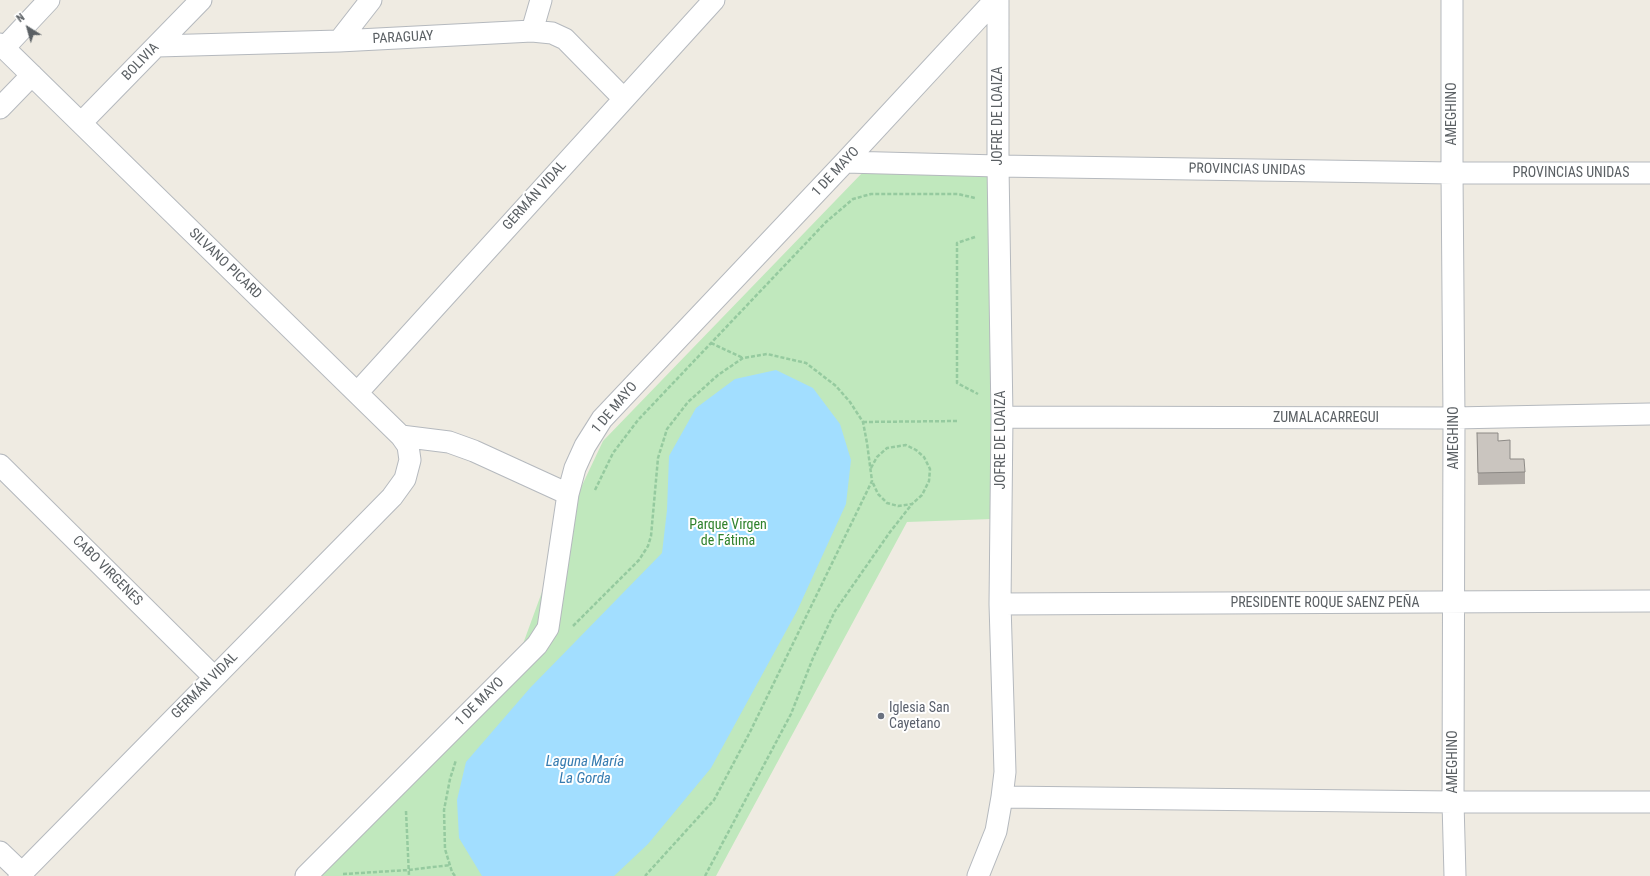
<!DOCTYPE html>
<meta charset="utf-8">
<style>
body{margin:0}
#map{position:relative;width:1650px;height:876px;overflow:hidden;background:#efebe2;font-family:"Roboto Condensed",sans-serif}
canvas{display:block}
.north{position:absolute;left:8px;top:8px;width:40px;height:40px;-webkit-text-stroke:3px #fff;paint-order:stroke;rotate:323deg;font-size:11px;font-weight:700;line-height:16px;text-align:center;color:#5b6064}
.north::after{content:'';display:block;margin:auto;width:14px;height:18px;background:#5b6064;clip-path:polygon(50% 0,100% 100%,50% 72%,0 100%)}
</style>
<div id="map">
<canvas width="1650" height="876"></canvas>
<div class="north">N</div>
</div>
<script>
const ctx = document.querySelector('canvas').getContext('2d');
ctx.lineJoin = 'round';
function paint(path, color) { ctx.fillStyle = color; ctx.fill(path, 'evenodd'); }
const toPath = rows => new Path2D(rows.map(r => 'M' + r).join(''));
function strokePath(path, color, width, dash) { ctx.strokeStyle = color; ctx.lineWidth = width; ctx.lineCap = dash ? 'butt' : 'round'; ctx.setLineDash(dash || []); ctx.stroke(path); }
function write(font, color, halo, rows, align = 'center') {
  ctx.font = font + ' "Roboto Condensed",sans-serif'; ctx.lineWidth = 4; ctx.setLineDash([]); ctx.textBaseline = 'middle'; ctx.strokeStyle = halo; ctx.fillStyle = color; for (const [text, x, y, turn = 0] of rows) {
    ctx.save(); ctx.translate(x, y); ctx.rotate((+turn || 0) * Math.PI / 180); ctx.textAlign = isNaN(turn) ? turn : align; if (halo) ctx.strokeText(text, 0, 0); ctx.fillText(text, 0, 0); ctx.restore();
  }
}
const green = toPath([
 [864,171,989,177,992,519,907,522,716,876,313,876,512,674,577,496,603,441]
]);
const water = toPath([
 [776,370,813,388,840,424,851,460,846,504,797,611,711,768,648,844,614,876,482,876,459,838,457,800,466,762,530,688,662,553,667,510,669,456,696,408,735,379]
]);
const path = toPath([
 [975,237,957,243,957,383,978,394],
 [711,343,743,358],
 [863,422,958,421],
 [871,468,877,457,887,448,906,445,916,450,924,457,930,469,929,481,922,495,912,504,898,506,887,503,878,494,872,481],
 [595,490,613,453,638,420,826,222,853,199,871,194,958,194,975,198],
 [573,626,639,560,648,546,651,536,658,458,667,429,688,402,718,375,743,358,767,354,806,363,836,386,850,402,863,422,867,443,872,481,750,732,714,800,645,876],
 [406,811,409,876],
 [343,874,409,870,450,865],
 [455,876,452,872,445,849,444,810,450,779,456,760],
 [705,876,791,714,813,658,835,611,890,532,912,504]
]);
const street = toPath([
 [1452,0,1452,173,1454,418,1453,802,1455,876],
 [532,31,541,0],
 [339,41,371,0],
 [0,44,401,436,408,446,410,460,405,479,392,497,19,876],
 [157,46,339,41,532,31,552,33,565,39,623,98],
 [4,48,49,0],
 [0,108,32,75],
 [81,123,201,0],
 [845,162,998,166,1452,173,1650,173],
 [357,393,714,0],
 [1002,417,1454,418,1650,414],
 [401,436,449,442,474,451,568,494],
 [0,465,214,677],
 [1000,604,1650,601],
 [1002,797,1453,802,1650,802],
 [0,852,22,873],
 [306,876,537,645,548,628,568,494,575,468,585,446,602,419,845,162,995,0],
 [978,876,996,831,1002,797,1005,772,1000,604,1002,417,998,166,998,0]
]);
const wall = toPath([
 [1477,433,1498,441,1510,459,1525,472,1525,484,1478,485]
]);
const building = toPath([
 [1477,433,1498,433,1498,441,1510,440,1510,459,1524,459,1525,472,1478,473,1477,433]
]);
const markers = [
 [881,716,4,"#6b7280"]
];
const streetNames = [
 ["PARAGUAY",403,38,-3],
 ["BOLIVIA",141,62,-46],
 ["AMEGHINO",1452,114,-90],
 ["JOFRE DE LOAIZA",998,116,-90],
 ["PROVINCIAS UNIDAS",1247,170,1],
 ["1 DE MAYO",836,172,-47],
 ["PROVINCIAS UNIDAS",1571,173],
 ["GERMÁN VIDAL",535,196,-48],
 ["SILVANO PICARD",225,264,44],
 ["1 DE MAYO",615,408,-50],
 ["ZUMALACARREGUI",1326,418],
 ["AMEGHINO",1454,438,-90],
 ["JOFRE DE LOAIZA",1001,440,-90],
 ["CABO VIRGENES",107,571,45],
 ["PRESIDENTE ROQUE SAENZ PEÑA",1325,603],
 ["GERMÁN VIDAL",205,686,-45],
 ["1 DE MAYO",480,702,-45],
 ["AMEGHINO",1453,762,-90]
];
const parkNames = [
 ["Parque Virgen",728,525],
 ["de Fátima",728,541]
];
const worshipNames = [
 ["Iglesia San",889,708],
 ["Cayetano",889,724]
];
const waterNames = [
 ["Laguna María",585,762],
 ["La Gorda",585,779]
];
paint(green, '#c0e8bd');
paint(water, '#a2deff');
strokePath(street, '#b5b9be', 23);
strokePath(path, '#95ca9f', 2.5, [4, 2]);
strokePath(street, '#fff', 21);
paint(wall, '#aea9a4');
paint(building, '#cac5bf');
strokePath(building, '#8d8a86', 1);
for (const [x, y, r, color] of markers) { const dot = new Path2D(); dot.arc(x, y, r, 0, 2 * Math.PI); ctx.fillStyle = color; ctx.fill(dot); strokePath(dot, '#fff', 1.5); }
write('14px', '#5b6064', '#fff', streetNames);
write('14px', '#30822d', '#fff', parkNames);
write('14px', '#5b616d', '#fff', worshipNames, 'left');
write('italic 15px', '#357bb0', '#fff', waterNames);
</script>
